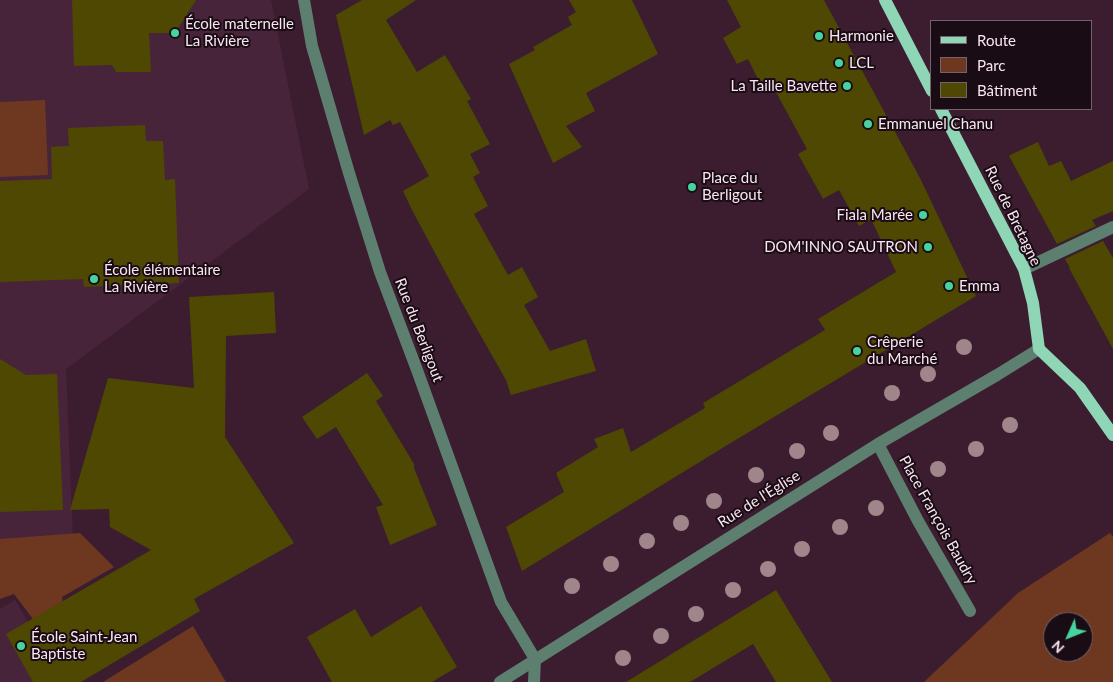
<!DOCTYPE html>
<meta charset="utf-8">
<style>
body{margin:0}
#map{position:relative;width:1113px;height:682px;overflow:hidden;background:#3b1d2f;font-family:Lato,sans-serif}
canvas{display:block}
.legend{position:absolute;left:930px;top:20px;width:162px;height:90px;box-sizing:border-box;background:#1a0c14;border:1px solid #74636c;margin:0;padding:6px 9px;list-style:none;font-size:15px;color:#fae6f1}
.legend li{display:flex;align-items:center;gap:10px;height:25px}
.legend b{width:25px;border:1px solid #74636c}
.north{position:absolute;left:1043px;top:612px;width:50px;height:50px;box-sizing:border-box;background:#1a0c14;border:1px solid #74636c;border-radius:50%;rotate:226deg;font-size:14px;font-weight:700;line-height:20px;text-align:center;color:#fae6f1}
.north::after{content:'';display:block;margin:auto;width:18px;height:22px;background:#46d49e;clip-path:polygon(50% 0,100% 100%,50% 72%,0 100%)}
</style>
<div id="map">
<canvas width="1113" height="682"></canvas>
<ul class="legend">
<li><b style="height:6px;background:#8ed6b5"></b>Route</li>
<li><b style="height:14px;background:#6e3820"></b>Parc</li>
<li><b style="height:14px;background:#4e4803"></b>Bâtiment</li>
</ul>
<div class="north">N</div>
</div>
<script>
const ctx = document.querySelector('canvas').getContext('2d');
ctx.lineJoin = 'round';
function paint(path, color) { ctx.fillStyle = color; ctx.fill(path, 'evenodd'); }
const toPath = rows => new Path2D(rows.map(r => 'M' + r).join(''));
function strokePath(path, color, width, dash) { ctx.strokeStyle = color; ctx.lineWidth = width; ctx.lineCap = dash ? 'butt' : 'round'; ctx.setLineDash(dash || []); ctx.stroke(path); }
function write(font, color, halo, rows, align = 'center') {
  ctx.font = font + ' Lato,sans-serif'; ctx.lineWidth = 4; ctx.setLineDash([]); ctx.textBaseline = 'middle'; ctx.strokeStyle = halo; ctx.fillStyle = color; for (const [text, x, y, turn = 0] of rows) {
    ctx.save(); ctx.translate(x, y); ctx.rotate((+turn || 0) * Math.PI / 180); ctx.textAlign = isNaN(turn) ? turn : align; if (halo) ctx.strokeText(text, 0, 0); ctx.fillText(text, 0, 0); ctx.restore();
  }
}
const built = toPath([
 [0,0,271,0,309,189,66,369,73,541,0,543],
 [15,600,63,682,0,682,0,609]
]);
const green = toPath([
 [45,100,48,175,0,177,0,102],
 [80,533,114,567,62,597,64,614,39,627,14,594,0,599,0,539],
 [1110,533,1113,537,1113,682,924,682,1018,593],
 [1053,622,1083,622,1083,652,1053,652],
 [193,626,226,682,103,682]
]);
const building = toPath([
 [72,0,196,0,175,33,149,33,151,72,116,72,112,65,74,66],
 [362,0,416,0,386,20,417,72,445,55,471,99,467,101,490,144,470,154,480,173,473,177,488,206,474,214,508,275,522,267,538,297,524,305,550,351,586,339,596,371,511,395,506,380,457,294,412,210,403,191,429,176,400,122,393,125,390,120,364,135,336,15],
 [569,0,632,0,658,54,586,93,595,111,566,126,582,147,553,163,509,64,535,50,533,47,572,25,568,17,576,12],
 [727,0,824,0,921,180,976,296,724,447,522,571,506,527,564,492,556,473,598,447,594,439,623,428,631,452,705,408,703,403,825,330,818,319,896,272,871,219,859,226,839,190,823,199,798,154,807,149,771,83,762,87,748,59,737,64,723,38,741,27],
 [145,125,146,141,163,141,165,180,175,179,179,283,84,287,83,279,0,282,0,181,52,179,51,147,69,146,68,128],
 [1038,142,1049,166,1061,161,1071,181,1113,161,1113,211,1092,220,1096,226,1057,244,1009,156,1010,155],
 [1103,241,1113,258,1113,349,1069,268,1070,268,1065,259],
 [274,292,276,333,226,336,225,437,294,543,194,599,200,611,81,682,33,682,6,634,151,550,110,527,109,509,70,510,108,378,194,388,189,297],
 [0,359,26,375,57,374,63,510,0,512],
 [367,373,383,396,376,401,414,464,414,468,437,525,390,545,376,507,383,505,336,427,317,439,302,417],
 [776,590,832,682,776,682,753,644,690,682,626,682],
 [421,606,457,667,432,682,332,682,307,637,355,609,371,637]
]);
const minor = toPath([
 [304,0,312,46,349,173,380,272,417,370,501,602,535,659],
 [1024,269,1113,227],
 [878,444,918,521,970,611],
 [500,682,878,444,997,375,1039,349],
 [534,682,535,659]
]);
const major = toPath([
 [885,0,932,91],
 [941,109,1024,269,1033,303,1039,349,1080,388,1113,435]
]);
const trees = [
 [964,347],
 [928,374],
 [892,393],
 [1010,425],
 [831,433],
 [976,449],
 [797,451],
 [938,469],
 [756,475],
 [714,501],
 [876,508],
 [681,523],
 [840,527],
 [647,541],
 [802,549],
 [611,564],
 [768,569],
 [572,586],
 [733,590],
 [696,614],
 [661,636],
 [623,658]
];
const markers = [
 [175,33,5,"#46d49e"],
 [819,36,5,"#46d49e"],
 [839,63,5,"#46d49e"],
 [847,86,5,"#46d49e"],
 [868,124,5,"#46d49e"],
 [692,187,5,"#46d49e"],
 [923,215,5,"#46d49e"],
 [928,247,5,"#46d49e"],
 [94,279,5,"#46d49e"],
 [949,286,5,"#46d49e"],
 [857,351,5,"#46d49e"],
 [21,646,5,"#46d49e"]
];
const poiNames = [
 ["École maternelle",185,24],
 ["La Rivière",185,41],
 ["Harmonie",829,36],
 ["LCL",849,63],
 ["La Taille Bavette",837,86,"right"],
 ["Emmanuel Chanu",878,124],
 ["Place du",702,178],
 ["Berligout",702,195],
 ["Fiala Marée",913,215,"right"],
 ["DOM'INNO SAUTRON",918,247,"right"],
 ["École élémentaire",104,270],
 ["La Rivière",104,287],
 ["Emma",959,286],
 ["Crêperie",867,342],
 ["du Marché",867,359],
 ["École Saint-Jean",31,637],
 ["Baptiste",31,654]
];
const streetNames = [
 ["Rue de Bretagne",1013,216,64],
 ["Rue du Berligout",419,330,69],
 ["Rue de l'Église",759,499,-32],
 ["Place François Baudry",938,520,61]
];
paint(built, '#48243a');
paint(green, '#6e3820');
paint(building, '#4e4803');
strokePath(minor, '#5d7f6f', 12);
strokePath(major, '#8ed6b5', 12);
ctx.fillStyle = '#a0868a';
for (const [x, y] of trees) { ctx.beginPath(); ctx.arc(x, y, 8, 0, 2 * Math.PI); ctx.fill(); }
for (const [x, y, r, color] of markers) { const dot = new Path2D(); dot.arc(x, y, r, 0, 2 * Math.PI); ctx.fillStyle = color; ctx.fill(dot); strokePath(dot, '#1a0c14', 2); }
write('15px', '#fae6f1', '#1a0c14', poiNames, 'left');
write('15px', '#fae6f1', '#1a0c14', streetNames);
</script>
